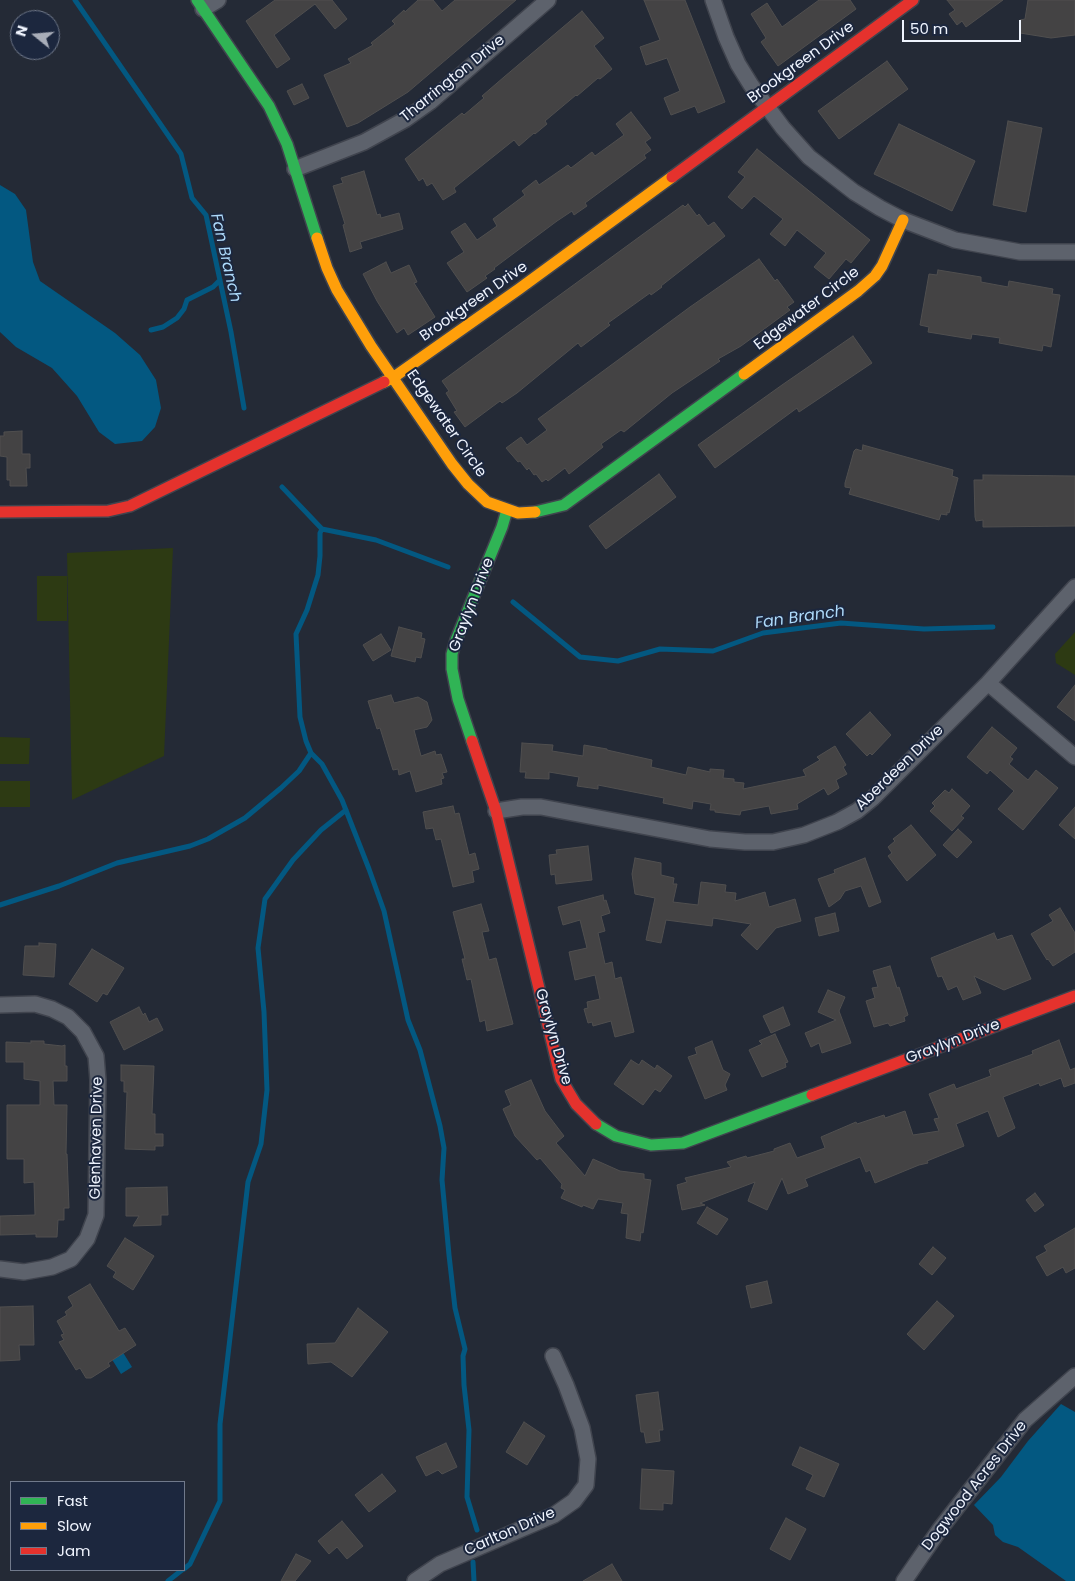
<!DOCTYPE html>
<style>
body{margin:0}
#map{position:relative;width:1075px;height:1581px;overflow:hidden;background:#242a36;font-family:Poppins,sans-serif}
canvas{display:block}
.legend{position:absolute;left:10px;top:1481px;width:175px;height:90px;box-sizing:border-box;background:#1c273e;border:1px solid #70798b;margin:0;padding:6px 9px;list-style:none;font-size:15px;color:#eff4fe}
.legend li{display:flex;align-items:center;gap:10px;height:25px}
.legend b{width:25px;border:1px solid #70798b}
.north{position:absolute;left:10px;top:10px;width:50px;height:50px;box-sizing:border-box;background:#1c273e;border:1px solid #70798b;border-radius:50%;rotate:287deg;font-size:14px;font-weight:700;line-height:20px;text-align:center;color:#eff4fe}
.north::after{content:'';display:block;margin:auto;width:18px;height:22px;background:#a8adb8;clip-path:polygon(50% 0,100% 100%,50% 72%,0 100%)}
.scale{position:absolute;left:902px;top:20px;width:119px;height:22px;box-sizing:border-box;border:2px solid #eff4fe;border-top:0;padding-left:6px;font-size:15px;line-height:18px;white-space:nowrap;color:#eff4fe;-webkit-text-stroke:4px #1c273e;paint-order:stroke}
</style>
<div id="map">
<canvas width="1075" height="1581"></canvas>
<ul class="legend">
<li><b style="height:6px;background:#30b455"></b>Fast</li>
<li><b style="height:6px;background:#ff9f0a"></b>Slow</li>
<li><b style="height:6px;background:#e5322d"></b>Jam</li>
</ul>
<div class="north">N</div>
<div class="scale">50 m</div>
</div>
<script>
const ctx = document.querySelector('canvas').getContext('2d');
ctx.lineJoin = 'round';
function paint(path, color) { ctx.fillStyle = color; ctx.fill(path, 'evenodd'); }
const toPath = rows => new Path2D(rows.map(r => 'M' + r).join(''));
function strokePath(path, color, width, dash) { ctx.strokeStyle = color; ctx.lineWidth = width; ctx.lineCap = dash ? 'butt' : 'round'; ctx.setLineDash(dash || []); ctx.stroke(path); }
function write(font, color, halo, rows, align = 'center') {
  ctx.font = font + ' Poppins,sans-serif'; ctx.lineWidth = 4; ctx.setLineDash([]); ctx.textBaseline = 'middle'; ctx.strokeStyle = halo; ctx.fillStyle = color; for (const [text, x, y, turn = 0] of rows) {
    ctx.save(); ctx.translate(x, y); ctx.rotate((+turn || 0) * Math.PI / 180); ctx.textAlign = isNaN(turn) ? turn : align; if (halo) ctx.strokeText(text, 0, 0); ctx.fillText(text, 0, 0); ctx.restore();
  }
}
const green = toPath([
 [173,548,164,756,72,800,67,553],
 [37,576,67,576,67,621,37,621],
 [1075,632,1075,675,1056,663,1055,654],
 [0,737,30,738,29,764,0,764],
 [0,781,30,781,30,807,0,807]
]);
const water = toPath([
 [0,185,15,194,26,210,33,262,40,281,115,333,140,355,156,380,161,408,155,427,142,441,115,444,99,432,77,396,52,368,16,347,0,332],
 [116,1341,132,1367,121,1374,105,1348],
 [1061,1404,1075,1412,1075,1581,1066,1581,1018,1547,1003,1542,995,1535,993,1525,974,1505,1001,1477,1028,1441]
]);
const stream = toPath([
 [75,0,181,154,192,198,206,215,231,332,244,408],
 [151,330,163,327,177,318,184,309,187,300,213,287,220,280],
 [282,487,322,529,376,540,448,567],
 [322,529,320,533,320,556,318,575,307,610,296,634,300,717,306,741,311,753,322,764,342,800,369,869,384,911,408,1020,420,1050,440,1126,444,1148,442,1180,449,1255,455,1308,465,1349,463,1356,464,1385,469,1430,467,1497,477,1530],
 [513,602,580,657,618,661,660,649,713,651,763,633,841,623,924,629,993,627],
 [0,905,59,886,117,863,190,846,208,839,245,818,281,788,299,771,311,753],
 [473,1562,474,1581],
 [184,1569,190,1564,220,1501,220,1424,248,1182,261,1144,267,1090,264,1012,258,948,265,899,293,860,321,830,346,810],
 [168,1581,182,1570]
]);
const building = toPath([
 [275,0,332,0,347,19,335,29,315,4,274,35,290,59,277,68,246,21,275,0],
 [418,0,433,0,442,11,455,0,516,0,408,92,358,123,347,127,324,75,351,63,348,59,373,45,371,43,395,24,392,21,404,10,405,12,418,0],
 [644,0,685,0,725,102,698,113,695,106,671,115,664,98,680,91,667,58,646,65,640,47,660,40,644,0],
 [819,0,850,0,856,9,778,66,761,42,766,38,751,14,767,3,782,27,819,0],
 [947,0,1003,0,966,27,962,21,957,25,949,14,955,10,947,0],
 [1028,0,1075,0,1075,35,1051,38,1020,33,1020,20,1025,19,1028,0],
 [582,11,604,38,594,46,612,69,600,79,598,78,577,96,576,95,545,121,547,124,535,134,534,133,519,146,514,140,454,188,456,192,443,200,432,183,427,186,423,178,419,181,405,159,462,113,464,115,484,98,482,96,504,77,582,11],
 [887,61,908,89,839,139,818,111,887,61],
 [302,84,309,98,294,105,287,91,302,84],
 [631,112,651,138,645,142,651,150,644,155,646,158,585,203,587,206,574,215,572,211,557,221,494,268,495,269,485,276,487,278,467,292,447,263,464,252,451,232,465,223,477,240,497,226,493,219,525,195,522,191,536,180,539,185,568,165,571,168,592,152,595,156,624,135,616,124,631,112],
 [1008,121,1042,128,1026,212,993,205,1008,121],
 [899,124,975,161,952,211,874,174,899,124],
 [757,149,870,240,851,263,846,259,829,279,814,267,826,253,797,230,785,246,770,234,783,219,754,196,742,209,728,197,745,177,738,172,757,149],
 [364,171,377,215,380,214,381,218,399,213,403,229,360,242,362,248,350,252,343,225,345,224,333,186,343,183,341,178,364,171],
 [688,204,697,216,699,214,708,226,714,222,725,236,661,286,662,287,651,295,650,293,608,323,610,325,581,347,578,343,517,393,502,403,500,401,465,427,454,412,457,411,446,393,449,391,442,381,683,205,685,207,688,204],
 [759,259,775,281,777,279,794,302,787,307,790,310,741,346,718,359,720,361,672,393,624,432,621,430,601,444,603,447,569,474,565,468,548,481,546,479,542,482,536,474,534,475,529,468,527,470,520,461,518,462,506,448,521,437,527,445,547,430,538,419,690,307,759,259],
 [386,262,391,273,409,265,417,282,414,283,435,317,408,335,404,328,397,333,377,301,363,274,386,262],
 [938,270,981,277,981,282,1008,287,1009,281,1053,289,1052,294,1060,295,1051,347,1043,345,1042,351,999,343,1000,338,972,334,971,339,928,332,929,327,920,325,929,274,937,275,938,270],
 [853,336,872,363,799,412,797,408,715,468,698,445,782,385,853,336],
 [22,431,22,454,30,454,30,468,26,468,27,486,10,486,10,480,7,480,7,457,0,456,0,436,4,436,4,432,22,431],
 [863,445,953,470,952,476,958,478,949,513,947,512,947,515,941,514,939,520,849,494,851,488,845,487,845,483,854,451,856,449,862,451,863,445],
 [659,474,676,497,606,549,589,526,659,474],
 [983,475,1075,476,1075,526,983,527,983,520,976,521,975,517,974,480,983,480,983,475],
 [399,627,422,633,421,638,425,639,421,658,416,657,415,662,391,656,399,627],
 [381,634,391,650,373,661,363,645,381,634],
 [1075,685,1075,721,1057,707,1075,685],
 [391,695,394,703,418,697,427,702,432,720,427,727,414,730,421,756,435,751,436,755,441,754,447,772,442,773,444,778,441,779,442,784,416,792,410,771,399,775,398,769,393,770,380,728,377,729,368,701,391,695],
 [870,712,891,735,872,755,870,753,867,756,846,734,870,712],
 [992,727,1017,748,1010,757,1013,759,1009,764,1028,780,1036,770,1058,788,1023,830,998,809,1014,791,990,770,987,774,967,757,992,727],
 [522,743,553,745,552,751,583,756,584,745,607,749,607,750,652,760,651,767,686,775,688,767,710,772,710,769,724,770,723,778,734,779,734,782,744,783,743,789,806,776,803,770,820,760,817,757,835,746,846,765,843,767,847,774,836,780,839,788,828,795,824,788,797,804,798,809,771,814,769,806,741,811,740,815,715,812,715,810,710,810,711,804,693,801,692,809,663,803,664,798,598,785,598,789,577,786,579,777,549,772,549,779,525,778,526,772,520,772,522,743],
 [952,789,970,806,961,816,964,818,952,831,930,811,935,806,932,803,945,790,949,793,952,789],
 [453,806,455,814,459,813,469,855,475,853,479,869,472,871,474,882,453,887,441,839,436,840,433,828,426,829,423,812,453,806],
 [1075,807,1075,839,1059,825,1075,807],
 [911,825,936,855,907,881,888,856,892,853,888,847,895,841,893,839,911,825],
 [958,829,972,842,957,858,943,845,958,829],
 [588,846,592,880,556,884,555,874,551,875,549,855,557,854,556,850,588,846],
 [635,858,661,863,661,875,674,878,673,884,677,884,673,902,698,905,701,882,726,885,725,892,736,893,735,901,765,892,769,907,795,899,801,921,776,928,757,950,741,935,751,924,713,918,712,926,666,920,661,943,646,940,655,898,635,894,632,874,635,858],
 [865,858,881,902,869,907,861,886,845,891,840,899,829,907,818,879,835,873,834,870,865,858],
 [603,895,604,901,606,900,610,913,601,916,605,931,598,933,605,964,612,962,615,979,621,977,634,1032,615,1037,611,1021,593,1026,592,1022,588,1023,584,1009,588,1008,587,1002,600,999,595,975,575,980,569,952,587,948,580,920,563,925,558,907,603,895],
 [481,904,489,931,482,932,489,960,496,958,513,1024,487,1031,485,1020,480,1022,471,979,467,980,462,959,465,959,453,912,481,904],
 [1060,908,1075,933,1075,952,1053,966,1048,959,1047,960,1031,934,1053,921,1049,915,1060,908],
 [835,913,839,931,819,936,815,918,835,913],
 [994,933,997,940,1012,935,1031,979,1004,990,974,976,981,993,963,1000,957,986,948,990,942,976,938,977,931,958,994,933],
 [39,943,56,944,54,977,23,975,25,946,39,946,39,943],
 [92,949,124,968,107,995,103,993,97,1002,69,984,92,949],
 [890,966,897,988,899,987,908,1015,904,1017,905,1021,890,1026,888,1023,874,1027,866,1001,875,998,872,988,878,987,873,971,890,966],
 [828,990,845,997,839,1011,851,1043,822,1053,819,1043,811,1047,805,1033,836,1020,818,1012,828,990],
 [139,1007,143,1015,145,1013,149,1022,157,1018,163,1030,124,1050,110,1022,139,1007],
 [783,1007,790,1025,771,1033,763,1016,783,1007],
 [775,1034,788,1062,785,1063,786,1067,762,1077,749,1050,762,1044,759,1041,775,1034],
 [1059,1040,1070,1070,1075,1068,1075,1083,1064,1087,1061,1078,1040,1086,1039,1083,1003,1097,1015,1128,998,1137,988,1111,956,1124,964,1146,927,1161,928,1163,919,1165,875,1183,870,1170,866,1172,860,1157,805,1179,808,1186,788,1194,782,1178,767,1210,748,1201,755,1182,700,1203,705,1205,682,1210,677,1185,687,1182,685,1178,731,1167,727,1162,746,1156,747,1158,774,1151,774,1149,790,1143,797,1158,825,1148,821,1137,856,1122,857,1124,884,1115,885,1118,905,1111,913,1135,939,1131,934,1119,939,1118,929,1094,954,1084,956,1089,991,1076,989,1070,1033,1054,1032,1051,1059,1040],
 [31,1041,44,1041,44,1044,62,1046,65,1045,65,1066,67,1066,67,1081,53,1081,54,1105,67,1105,66,1154,67,1154,69,1208,64,1208,64,1220,58,1220,57,1237,36,1237,36,1234,0,1235,0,1216,35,1215,34,1182,24,1183,24,1159,7,1159,7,1105,40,1105,40,1081,24,1079,24,1062,6,1062,6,1042,31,1043,31,1041],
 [712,1041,723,1070,730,1074,725,1085,727,1090,705,1099,688,1057,697,1054,695,1048,712,1041],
 [631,1060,639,1065,642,1060,655,1069,657,1065,672,1076,660,1092,655,1089,643,1105,614,1084,631,1060],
 [121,1065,154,1066,152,1114,155,1114,155,1134,163,1134,163,1146,155,1146,155,1150,125,1149,127,1092,124,1092,124,1081,121,1081,121,1065],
 [531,1080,545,1111,564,1136,556,1143,585,1176,593,1159,620,1171,644,1174,644,1179,651,1180,643,1233,641,1232,640,1241,626,1238,628,1214,621,1213,623,1203,598,1199,593,1209,583,1205,582,1207,561,1198,565,1190,561,1188,562,1184,540,1158,537,1160,515,1136,503,1109,511,1105,505,1091,531,1080],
 [167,1187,168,1215,161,1215,161,1225,133,1226,139,1216,126,1216,126,1188,167,1187],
 [1035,1193,1044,1205,1035,1212,1026,1200,1035,1193],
 [707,1207,728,1219,717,1235,697,1223,707,1207],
 [1075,1228,1075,1268,1066,1273,1063,1267,1047,1276,1036,1257,1047,1251,1044,1246,1075,1228],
 [125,1238,154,1256,133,1290,113,1277,116,1272,107,1266,125,1238],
 [933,1247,946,1258,932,1275,919,1264,933,1247],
 [767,1281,772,1303,751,1308,746,1286,767,1281],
 [90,1284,119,1331,125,1328,136,1345,108,1363,110,1366,91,1378,86,1378,80,1368,76,1370,59,1342,64,1340,61,1335,64,1334,57,1321,67,1315,65,1312,73,1306,68,1297,90,1284],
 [937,1301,954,1316,924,1350,907,1334,937,1301],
 [33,1306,34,1345,19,1345,20,1360,0,1361,0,1307,33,1306],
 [358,1308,388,1332,352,1377,331,1362,308,1364,307,1344,335,1343,358,1308],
 [658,1392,663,1430,659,1430,660,1441,646,1443,644,1432,641,1432,636,1395,658,1392],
 [524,1422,545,1436,527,1465,506,1452,524,1422],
 [446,1443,457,1467,442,1474,438,1470,426,1476,416,1457,446,1443],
 [800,1447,839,1464,824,1497,806,1489,813,1475,792,1465,800,1447],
 [642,1469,674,1471,672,1504,663,1503,663,1510,640,1509,642,1469],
 [382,1474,396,1491,369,1512,355,1495,382,1474],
 [786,1518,806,1529,790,1560,770,1549,786,1518],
 [342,1521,363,1546,347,1559,337,1547,329,1554,318,1541,342,1521],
 [296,1554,311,1561,295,1581,281,1581,296,1554],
 [612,1564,622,1581,583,1581,612,1564]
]);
const street = toPath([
 [713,0,726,37,738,64,751,85,783,128,809,157,854,192,880,208,903,220,955,240,1020,252,1075,252],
 [203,9,218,0],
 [295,169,364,142,406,119,430,102,548,0],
 [988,683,1075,757],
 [496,811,522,807,541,807,710,839,745,842,773,842,804,835,837,822,857,811,873,798,988,683,1075,587],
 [0,1005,35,1004,52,1009,68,1017,83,1032,96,1056,98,1080,96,1215,87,1239,71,1259,52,1267,24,1272,0,1269],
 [415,1581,440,1564,554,1515,574,1501,586,1485,588,1459,582,1428,566,1385,553,1356],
 [904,1581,940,1529,1025,1420,1075,1376]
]);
const fast = toPath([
 [197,0,269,106,287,144,317,238],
 [535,512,564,505,744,374],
 [472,741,458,699,452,669,452,654,456,640,502,527,507,510],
 [596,1124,616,1136,651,1145,683,1143,812,1095]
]);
const slow = toPath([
 [317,238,327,268,337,290,371,346,452,464,468,484,487,502,518,513,535,512],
 [744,374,858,291,875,276,882,266,903,220],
 [384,382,394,377,519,289,672,177]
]);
const jam = toPath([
 [672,177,913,0],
 [0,512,108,511,130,506,384,382],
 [472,741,496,811,561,1079,576,1104,596,1124],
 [812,1095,1075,996]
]);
const streetNames = [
 ["Brookgreen Drive",801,63,-36],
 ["Tharrington Drive",453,79,-39],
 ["Brookgreen Drive",474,302,-35],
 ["Edgewater Circle",807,309,-37],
 ["Edgewater Circle",446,424,55],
 ["Graylyn Drive",472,605,-69],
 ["Aberdeen Drive",900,768,-44],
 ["Graylyn Drive",553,1037,74],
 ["Graylyn Drive",953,1042,-21],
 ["Glenhaven Drive",97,1138,-89],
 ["Dogwood Acres Drive",975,1486,-52],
 ["Carlton Drive",510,1532,-24]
];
const waterNames = [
 ["Fan Branch",225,258,77],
 ["Fan Branch",800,618,-8]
];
paint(green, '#2d3a13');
paint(water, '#035881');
strokePath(stream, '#035881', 5);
paint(building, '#444344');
strokePath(building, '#504f4f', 1);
strokePath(street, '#40444e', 18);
strokePath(fast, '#40444e', 14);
strokePath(slow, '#40444e', 14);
strokePath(jam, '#40444e', 14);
strokePath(street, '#5d626c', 15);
strokePath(fast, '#30b455', 11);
strokePath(slow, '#ff9f0a', 11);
strokePath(jam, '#e5322d', 11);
write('15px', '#eff4fe', '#1c273e', streetNames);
write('italic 16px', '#aedafa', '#1c273e', waterNames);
</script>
